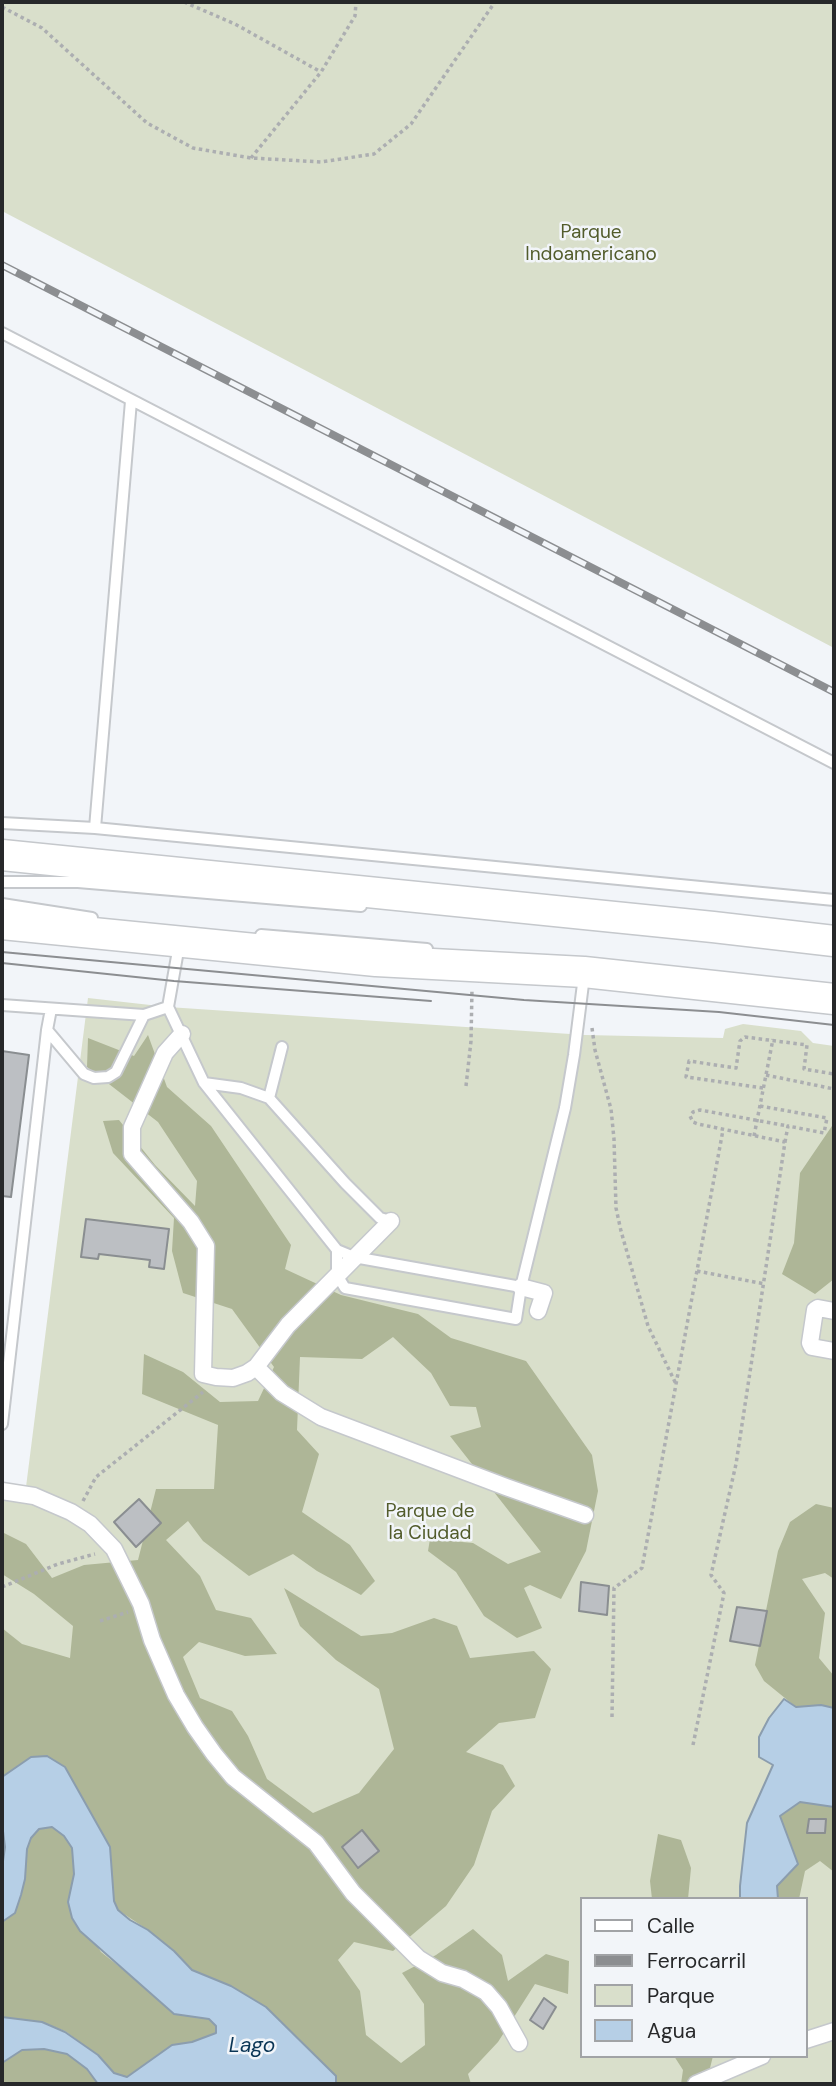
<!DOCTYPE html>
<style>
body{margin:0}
#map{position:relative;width:836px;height:2086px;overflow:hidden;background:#f2f5f9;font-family:"DM Sans",sans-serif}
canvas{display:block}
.frame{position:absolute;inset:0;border:4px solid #27282a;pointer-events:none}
.legend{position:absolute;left:580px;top:1897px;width:228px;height:161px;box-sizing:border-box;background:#f2f5f9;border:2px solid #a1a3a6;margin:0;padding:9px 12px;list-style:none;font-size:21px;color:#27282a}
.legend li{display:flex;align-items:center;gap:14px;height:35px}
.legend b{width:35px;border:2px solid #a1a3a6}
</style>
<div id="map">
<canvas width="836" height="2086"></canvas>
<div class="frame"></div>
<ul class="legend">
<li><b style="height:9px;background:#fff"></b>Calle</li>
<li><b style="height:9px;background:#8c8e91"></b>Ferrocarril</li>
<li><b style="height:19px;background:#d9dfcb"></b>Parque</li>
<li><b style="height:19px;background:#b6cfe6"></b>Agua</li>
</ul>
</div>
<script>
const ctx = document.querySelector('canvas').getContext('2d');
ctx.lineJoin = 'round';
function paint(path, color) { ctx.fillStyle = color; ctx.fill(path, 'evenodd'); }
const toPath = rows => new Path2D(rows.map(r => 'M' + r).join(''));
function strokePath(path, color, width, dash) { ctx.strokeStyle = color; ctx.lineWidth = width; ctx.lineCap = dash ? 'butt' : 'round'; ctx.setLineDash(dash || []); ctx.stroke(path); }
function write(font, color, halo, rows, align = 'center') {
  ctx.font = font + ' "DM Sans",sans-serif'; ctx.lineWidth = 5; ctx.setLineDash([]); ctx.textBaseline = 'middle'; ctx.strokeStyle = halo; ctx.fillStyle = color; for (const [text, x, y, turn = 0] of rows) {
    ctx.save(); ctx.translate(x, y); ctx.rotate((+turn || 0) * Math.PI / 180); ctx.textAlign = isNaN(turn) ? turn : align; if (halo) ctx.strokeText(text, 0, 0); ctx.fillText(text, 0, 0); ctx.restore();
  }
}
const green = toPath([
 [2,2,834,2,834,648,2,211],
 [88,998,168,1007,585,1035,723,1038,725,1029,743,1024,801,1031,813,1043,834,1046,834,2084,2,2084,2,1499,26,1487],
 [582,1899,806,1899,806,2056,582,2056]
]);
const forest = toPath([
 [148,1035,167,1087,211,1126,291,1245,285,1269,341,1295,418,1314,451,1338,526,1361,592,1455,598,1491,586,1551,561,1599,530,1585,524,1588,542,1628,517,1638,484,1616,456,1572,428,1551,430,1539,473,1543,508,1564,541,1552,450,1436,481,1427,476,1407,450,1406,431,1373,393,1337,362,1359,300,1357,297,1430,319,1454,302,1512,350,1545,375,1581,361,1595,317,1571,293,1554,249,1576,203,1541,188,1521,166,1540,200,1576,216,1610,251,1618,277,1654,245,1656,199,1642,183,1657,200,1698,232,1711,248,1736,267,1779,313,1813,359,1793,394,1749,379,1689,336,1660,300,1626,284,1588,361,1636,392,1633,434,1618,457,1626,470,1658,534,1651,551,1669,535,1718,499,1723,466,1752,503,1765,515,1786,492,1811,474,1865,446,1906,393,1951,354,1942,338,1960,360,1991,366,2035,401,2063,425,2045,424,2004,402,1973,436,1955,473,1929,502,1955,508,1981,546,1954,569,1961,568,1994,535,1984,498,2042,468,2074,471,2084,336,2084,336,2076,266,2007,231,1986,192,1970,174,1951,148,1930,118,1910,114,1901,110,1847,65,1767,31,1757,2,1777,2,1628,22,1644,70,1658,73,1626,34,1594,2,1574,2,1532,26,1544,52,1578,84,1565,138,1560,156,1489,214,1489,218,1425,142,1394,144,1354,183,1372,220,1402,258,1401,274,1367,232,1309,183,1293,172,1251,174,1218,113,1153,103,1121,119,1120,155,1165,195,1206,197,1181,158,1122,87,1067,88,1038,134,1056],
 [834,1123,834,1279,815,1294,782,1274,794,1243,800,1173],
 [816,1504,834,1508,834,1579,825,1573,802,1579,825,1613,819,1658,834,1676,834,1708,821,1705,796,1707,764,1681,755,1665,778,1551,790,1522],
 [800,1802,834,1807,834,1872,820,1861,805,1871,799,1899,778,1899,777,1886,798,1864,780,1816],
 [52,1827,64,1836,72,1848,74,1874,68,1902,101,1952,136,1980,193,2017,209,2019,216,2026,216,2034,192,2042,172,2045,127,2077,114,2073,98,2055,65,2031,42,2022,2,2017,2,1922,15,1913,25,1879,27,1849,31,1838,39,1829],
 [658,1834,681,1840,691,1868,688,1899,652,1899,650,1881],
 [44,2049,67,2054,87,2069,98,2084,2,2084,2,2063,22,2050],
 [674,2056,713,2056,706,2084,681,2084,683,2070]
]);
const water = toPath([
 [784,1699,796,1707,821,1705,834,1708,834,1807,800,1802,780,1816,798,1864,777,1886,778,1899,740,1899,740,1886,747,1823,773,1765,759,1757,759,1737,769,1718,784,1699],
 [47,1756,65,1767,110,1847,114,1901,118,1910,130,1920,148,1930,174,1951,192,1970,231,1986,266,2007,336,2076,336,2084,98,2084,87,2069,67,2054,44,2049,22,2050,2,2063,2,2017,42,2022,65,2032,98,2055,114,2073,127,2077,172,2045,192,2042,216,2033,216,2026,209,2019,174,2014,80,1931,72,1918,68,1902,74,1874,72,1848,64,1836,52,1827,39,1829,31,1838,27,1849,25,1879,21,1895,15,1913,2,1922,2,1868,5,1847,2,1823,2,1777,31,1757,47,1756]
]);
const building = toPath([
 [2,1051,29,1055,11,1197,2,1196,2,1051],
 [86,1219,169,1229,164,1269,149,1267,150,1260,99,1254,98,1259,81,1257,86,1219],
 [139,1499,161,1523,136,1547,114,1522,139,1499],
 [581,1582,609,1586,607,1615,579,1611,581,1582],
 [737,1607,767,1611,760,1646,730,1641,737,1607],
 [809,1819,826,1819,825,1833,807,1833,809,1819],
 [362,1830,379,1851,358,1868,342,1847,362,1830],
 [544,1998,556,2007,543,2029,530,2020,544,1998]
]);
const path = toPath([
 [184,2,235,24,321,72],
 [2,7,42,28,147,123,193,148,251,158,321,162,374,154,411,124,495,2],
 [251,158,321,72,355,16,356,2],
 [592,1028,595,1050,611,1109,614,1139,616,1208,621,1231,648,1326,676,1384],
 [766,1075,834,1089],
 [466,1086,471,1041,472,989],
 [763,1088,686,1077,689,1061,736,1068,740,1041,745,1037,807,1045,804,1069,834,1074],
 [760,1106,827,1118,824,1133,788,1126,785,1142],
 [754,1136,773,1039],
 [697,1271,765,1284],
 [83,1501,96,1477,203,1392],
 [2,1587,58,1564,95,1554],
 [100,1621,128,1612],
 [612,1717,614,1588,642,1568,723,1130],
 [693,1745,724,1593,711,1575,736,1464,785,1142,698,1124,693,1122,690,1116,693,1112,700,1110,788,1126]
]);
const service = toPath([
 [2,333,834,763],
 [2,823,95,828,834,900],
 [95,828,131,401],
 [2,882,78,882,361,906],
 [2,904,92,918],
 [261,935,427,949],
 [179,945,168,1007,204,1083,337,1250,354,1257,521,1287],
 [2,1005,144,1015,168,1007],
 [51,1009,47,1030,84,1074,94,1078,108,1077,116,1072,144,1015],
 [204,1083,241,1088,269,1098,345,1183,380,1218,391,1221],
 [269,1098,282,1047],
 [337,1250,337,1275,345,1288,516,1319,521,1287,565,1108,574,1055,584,976],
 [2,1424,47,1030]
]);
const pedestrian = toPath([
 [182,1034,165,1053,132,1127,132,1154,191,1222,206,1246,203,1374,216,1377,233,1378,247,1373,256,1367,288,1325,391,1221],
 [521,1287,544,1293,538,1311],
 [834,1311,818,1308,815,1310,810,1343,812,1347,834,1351],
 [256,1367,282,1393,321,1417,506,1487,585,1515],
 [2,1491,34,1496,71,1512,90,1524,114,1549,141,1604,152,1640,176,1695,195,1727,214,1754,233,1777,316,1843,353,1893,418,1958,442,1973,463,1979,486,1992,499,2007,519,2043],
 [806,2040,834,2031],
 [696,2084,762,2056]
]);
const secondary = toPath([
 [2,855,713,927,834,941],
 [2,924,376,961,584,972,834,999]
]);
const tram = toPath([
 [2,952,524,1000,719,1012,834,1025],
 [2,963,174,981,431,1001]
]);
const rail = toPath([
 [2,265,834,692]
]);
const parkNames = [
 ["Parque",591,233],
 ["Indoamericano",591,255],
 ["Parque de",430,1512],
 ["la Ciudad",430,1534]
];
const waterNames = [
 ["Lago",252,2046]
];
paint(green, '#d9dfcb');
paint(forest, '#aeb697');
paint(water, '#b6cfe6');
strokePath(water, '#8b9dae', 2);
paint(building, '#bcbfc3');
strokePath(building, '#8a8e91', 2);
strokePath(service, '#c5c8cc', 14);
strokePath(pedestrian, '#c5c8cc', 19);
strokePath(secondary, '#c5c8cc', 33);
strokePath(path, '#acaeb1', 3.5, [3.5, 3.5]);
strokePath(service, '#fff', 10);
strokePath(pedestrian, '#fff', 16);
strokePath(secondary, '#fff', 30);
strokePath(tram, '#8c8e91', 2);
strokePath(rail, '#8c8e91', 8);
strokePath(rail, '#f2f5f9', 5, [16]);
write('19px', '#525c2b', '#f2f5f9', parkNames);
write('italic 21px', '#0a3555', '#f2f5f9', waterNames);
</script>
